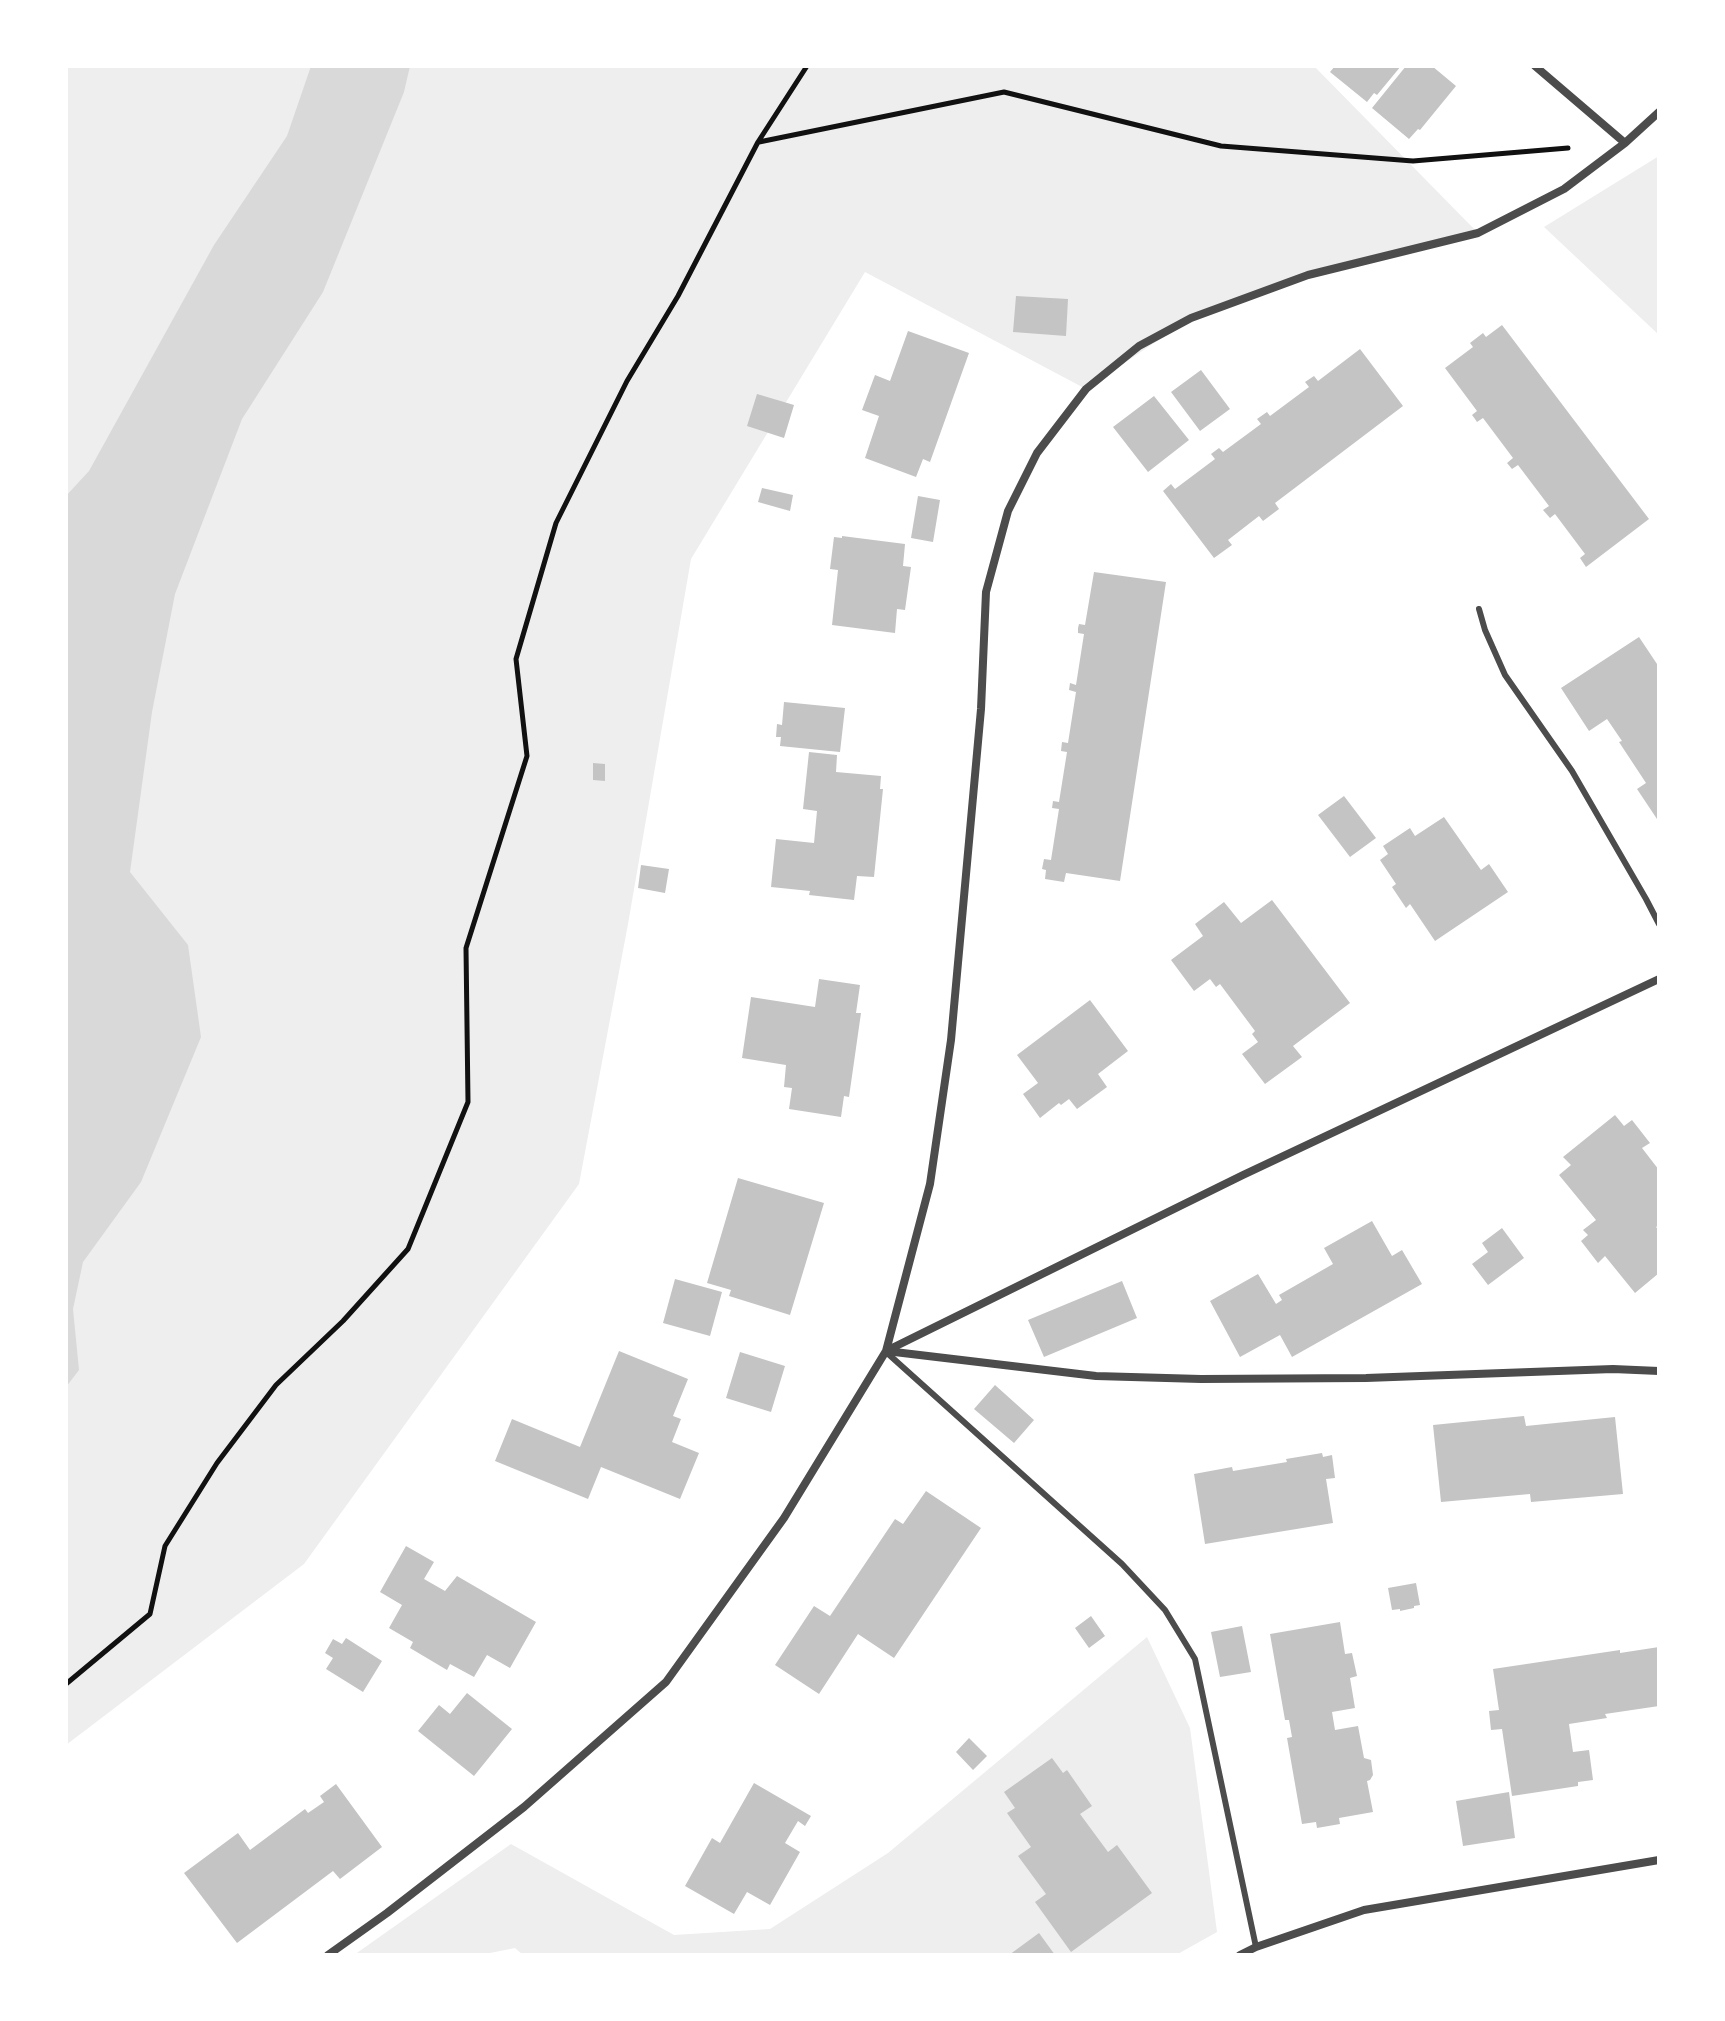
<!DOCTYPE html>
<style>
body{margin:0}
#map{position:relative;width:1725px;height:2021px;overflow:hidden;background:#fff;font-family:Commissioner,sans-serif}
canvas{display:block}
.frame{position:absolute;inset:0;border:68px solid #fff;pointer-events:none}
</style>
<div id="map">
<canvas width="1725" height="2021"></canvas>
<div class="frame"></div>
</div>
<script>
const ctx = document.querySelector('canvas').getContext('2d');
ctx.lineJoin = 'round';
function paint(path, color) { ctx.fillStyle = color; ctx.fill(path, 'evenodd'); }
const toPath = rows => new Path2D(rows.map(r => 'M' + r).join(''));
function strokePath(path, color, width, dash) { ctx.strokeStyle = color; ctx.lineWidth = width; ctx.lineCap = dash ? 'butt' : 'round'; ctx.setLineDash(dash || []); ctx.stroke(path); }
const green = toPath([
 [66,66,1314,66,1478,233,1308,275,1191,318,1086,389,865,272,691,559,628,924,579,1184,304,1564,66,1745],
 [1659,156,1659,335,1544,227],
 [1147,1637,1190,1728,1217,1932,1176,1955,523,1955,515,1948,480,1955,354,1955,511,1844,674,1935,770,1929,888,1853]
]);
const water = toPath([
 [311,66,410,66,404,92,323,292,242,419,175,594,152,712,130,872,188,945,201,1037,141,1182,83,1262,73,1309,79,1370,66,1387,66,496,89,471,214,245,287,136]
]);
const building = toPath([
 [1335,66,1401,66,1377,95,1374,93,1367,102,1330,72],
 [1406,66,1432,66,1456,86,1420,130,1418,129,1409,139,1372,108],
 [1016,296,1068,299,1066,336,1013,332],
 [1502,325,1649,519,1586,567,1580,558,1585,554,1555,514,1550,518,1543,510,1549,506,1518,465,1512,469,1507,463,1513,458,1483,418,1477,422,1475,419,1472,415,1477,411,1445,368,1473,347,1470,343,1483,333,1486,337],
 [908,331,969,353,930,462,923,459,916,477,865,458,879,416,862,410,875,375,890,381],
 [1360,349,1403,406,1275,503,1279,509,1263,521,1259,516,1228,540,1232,545,1214,558,1163,491,1171,484,1175,489,1215,459,1211,454,1219,448,1223,452,1261,424,1257,419,1267,412,1270,416,1309,387,1305,382,1314,376,1318,381],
 [1201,370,1230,409,1200,431,1171,392],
 [757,394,794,405,784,438,747,426],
 [1154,396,1189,440,1148,472,1113,427],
 [762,488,793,495,790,511,758,502],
 [918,496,940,500,933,542,911,538],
 [842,536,905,544,903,566,911,567,905,610,897,609,895,633,832,625,838,570,830,569,834,537,842,538],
 [1094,572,1166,582,1120,881,1066,873,1064,882,1045,879,1046,870,1042,869,1044,859,1051,860,1059,809,1052,808,1053,801,1059,802,1067,752,1061,751,1062,742,1068,743,1076,692,1069,690,1070,683,1076,685,1084,634,1078,633,1078,628,1079,624,1085,625],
 [1639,637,1659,667,1659,822,1637,789,1646,783,1619,742,1622,741,1607,719,1589,731,1561,688],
 [784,702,845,708,840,752,780,746,781,737,776,737,777,724,782,725],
 [809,752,837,755,836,772,881,776,880,789,883,789,874,877,857,876,854,900,809,895,810,891,771,887,776,839,814,843,817,811,803,809],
 [593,763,605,764,605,781,593,780],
 [1344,796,1376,838,1350,857,1318,815],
 [1444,817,1481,870,1489,864,1508,892,1435,941,1410,904,1406,908,1392,887,1396,884,1380,860,1388,854,1383,846,1410,828,1415,836],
 [641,865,669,869,665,893,638,888],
 [1272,900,1350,1003,1293,1046,1302,1057,1265,1084,1242,1054,1258,1042,1252,1034,1255,1031,1220,984,1216,987,1210,979,1194,991,1171,960,1203,936,1195,924,1224,902,1241,923],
 [819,979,860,985,856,1013,861,1013,849,1097,844,1096,841,1117,789,1109,792,1088,784,1087,786,1065,742,1058,751,997,815,1007],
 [1090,1000,1128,1051,1098,1074,1107,1087,1077,1109,1069,1099,1061,1105,1059,1103,1040,1118,1023,1094,1038,1083,1017,1055],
 [1615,1115,1624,1126,1632,1120,1650,1143,1642,1148,1659,1170,1659,1225,1656,1227,1659,1230,1659,1273,1635,1293,1605,1256,1598,1263,1581,1241,1588,1235,1583,1230,1596,1220,1559,1175,1571,1165,1563,1157],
 [738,1178,824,1203,790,1315,729,1296,731,1290,707,1283],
 [1372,1221,1392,1256,1402,1250,1422,1284,1292,1357,1280,1335,1240,1357,1210,1301,1258,1274,1276,1304,1282,1300,1279,1295,1333,1264,1324,1248],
 [1502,1228,1524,1258,1488,1285,1472,1264,1488,1252,1482,1243],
 [675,1279,722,1292,710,1336,663,1323],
 [1122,1281,1137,1318,1044,1357,1028,1320],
 [619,1351,688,1379,673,1416,681,1419,672,1442,699,1453,680,1499,601,1467,588,1499,495,1461,512,1419,580,1447],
 [740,1352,785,1366,771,1412,726,1398],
 [995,1385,1034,1420,1014,1443,974,1409],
 [1524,1416,1526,1426,1615,1417,1623,1494,1531,1502,1530,1494,1441,1502,1433,1425],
 [1322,1453,1323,1457,1332,1455,1335,1478,1326,1479,1333,1523,1205,1544,1194,1474,1232,1467,1233,1471,1287,1462,1286,1459],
 [926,1491,981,1528,894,1658,858,1634,819,1694,775,1665,814,1606,830,1616,895,1519,903,1524],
 [406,1546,434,1562,424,1579,445,1591,457,1576,536,1622,510,1668,487,1655,474,1677,450,1664,447,1670,410,1648,413,1642,389,1628,402,1605,380,1592],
 [1416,1583,1420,1605,1414,1606,1414,1608,1400,1611,1400,1609,1392,1610,1388,1588],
 [1091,1616,1105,1636,1089,1648,1075,1628],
 [1340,1622,1345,1654,1352,1653,1357,1676,1350,1678,1355,1708,1332,1712,1335,1730,1358,1726,1364,1758,1371,1760,1373,1775,1370,1780,1367,1781,1373,1812,1339,1818,1340,1824,1317,1828,1316,1822,1302,1824,1287,1738,1292,1737,1289,1720,1285,1720,1270,1634],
 [1242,1626,1251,1672,1220,1677,1211,1632],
 [346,1638,382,1661,363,1692,326,1669,333,1658,325,1653,333,1639,342,1644],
 [1659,1647,1659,1706,1605,1714,1607,1718,1569,1724,1573,1752,1589,1750,1593,1780,1578,1782,1578,1786,1512,1796,1502,1729,1491,1730,1489,1711,1499,1710,1493,1669,1620,1650,1620,1653],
 [467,1693,512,1729,474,1776,418,1731,439,1705,450,1714],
 [969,1738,987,1756,973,1770,956,1752],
 [1052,1758,1063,1773,1067,1770,1092,1806,1080,1814,1108,1852,1117,1845,1152,1893,1071,1952,1035,1902,1046,1894,1018,1856,1031,1847,1007,1813,1015,1808,1004,1792],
 [754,1783,811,1816,805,1826,798,1821,785,1843,800,1852,770,1905,747,1892,734,1914,685,1886,712,1838,720,1843],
 [336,1784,382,1847,340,1879,333,1871,237,1943,184,1873,238,1833,250,1850,305,1809,308,1813,324,1802,320,1796],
 [1509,1792,1515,1838,1463,1846,1456,1801],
 [1039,1933,1055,1955,1009,1955]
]);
const path = toPath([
 [759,142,1004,92,1221,146,1413,161,1568,148],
 [66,1684,150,1614,165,1546,217,1463,276,1385,343,1321,408,1249,468,1102,466,948,527,756,516,659,556,523,627,381,678,296,758,142,807,66]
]);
const service = toPath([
 [1479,609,1485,630,1505,675,1572,771,1646,899,1659,924],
 [886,1352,1122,1564,1165,1610,1195,1659,1256,1947]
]);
const minor = toPath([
 [1535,66,1625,143],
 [1659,112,1625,143,1564,189,1478,233,1308,275,1191,318,1139,346,1086,389,1037,453,1008,511,986,592,981,709,951,1040,930,1184,886,1351,1096,1376,1201,1379,1366,1378,1613,1369,1659,1371],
 [328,1955,387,1913,524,1807,666,1682,784,1518,886,1351,1243,1175,1659,979],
 [1240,1955,1256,1947,1364,1910,1659,1860]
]);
paint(green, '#eee');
paint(water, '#d9d9d9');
paint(building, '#c4c4c4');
strokePath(path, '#111', 5);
strokePath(service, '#4c4c4c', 6);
strokePath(minor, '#4c4c4c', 8);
</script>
